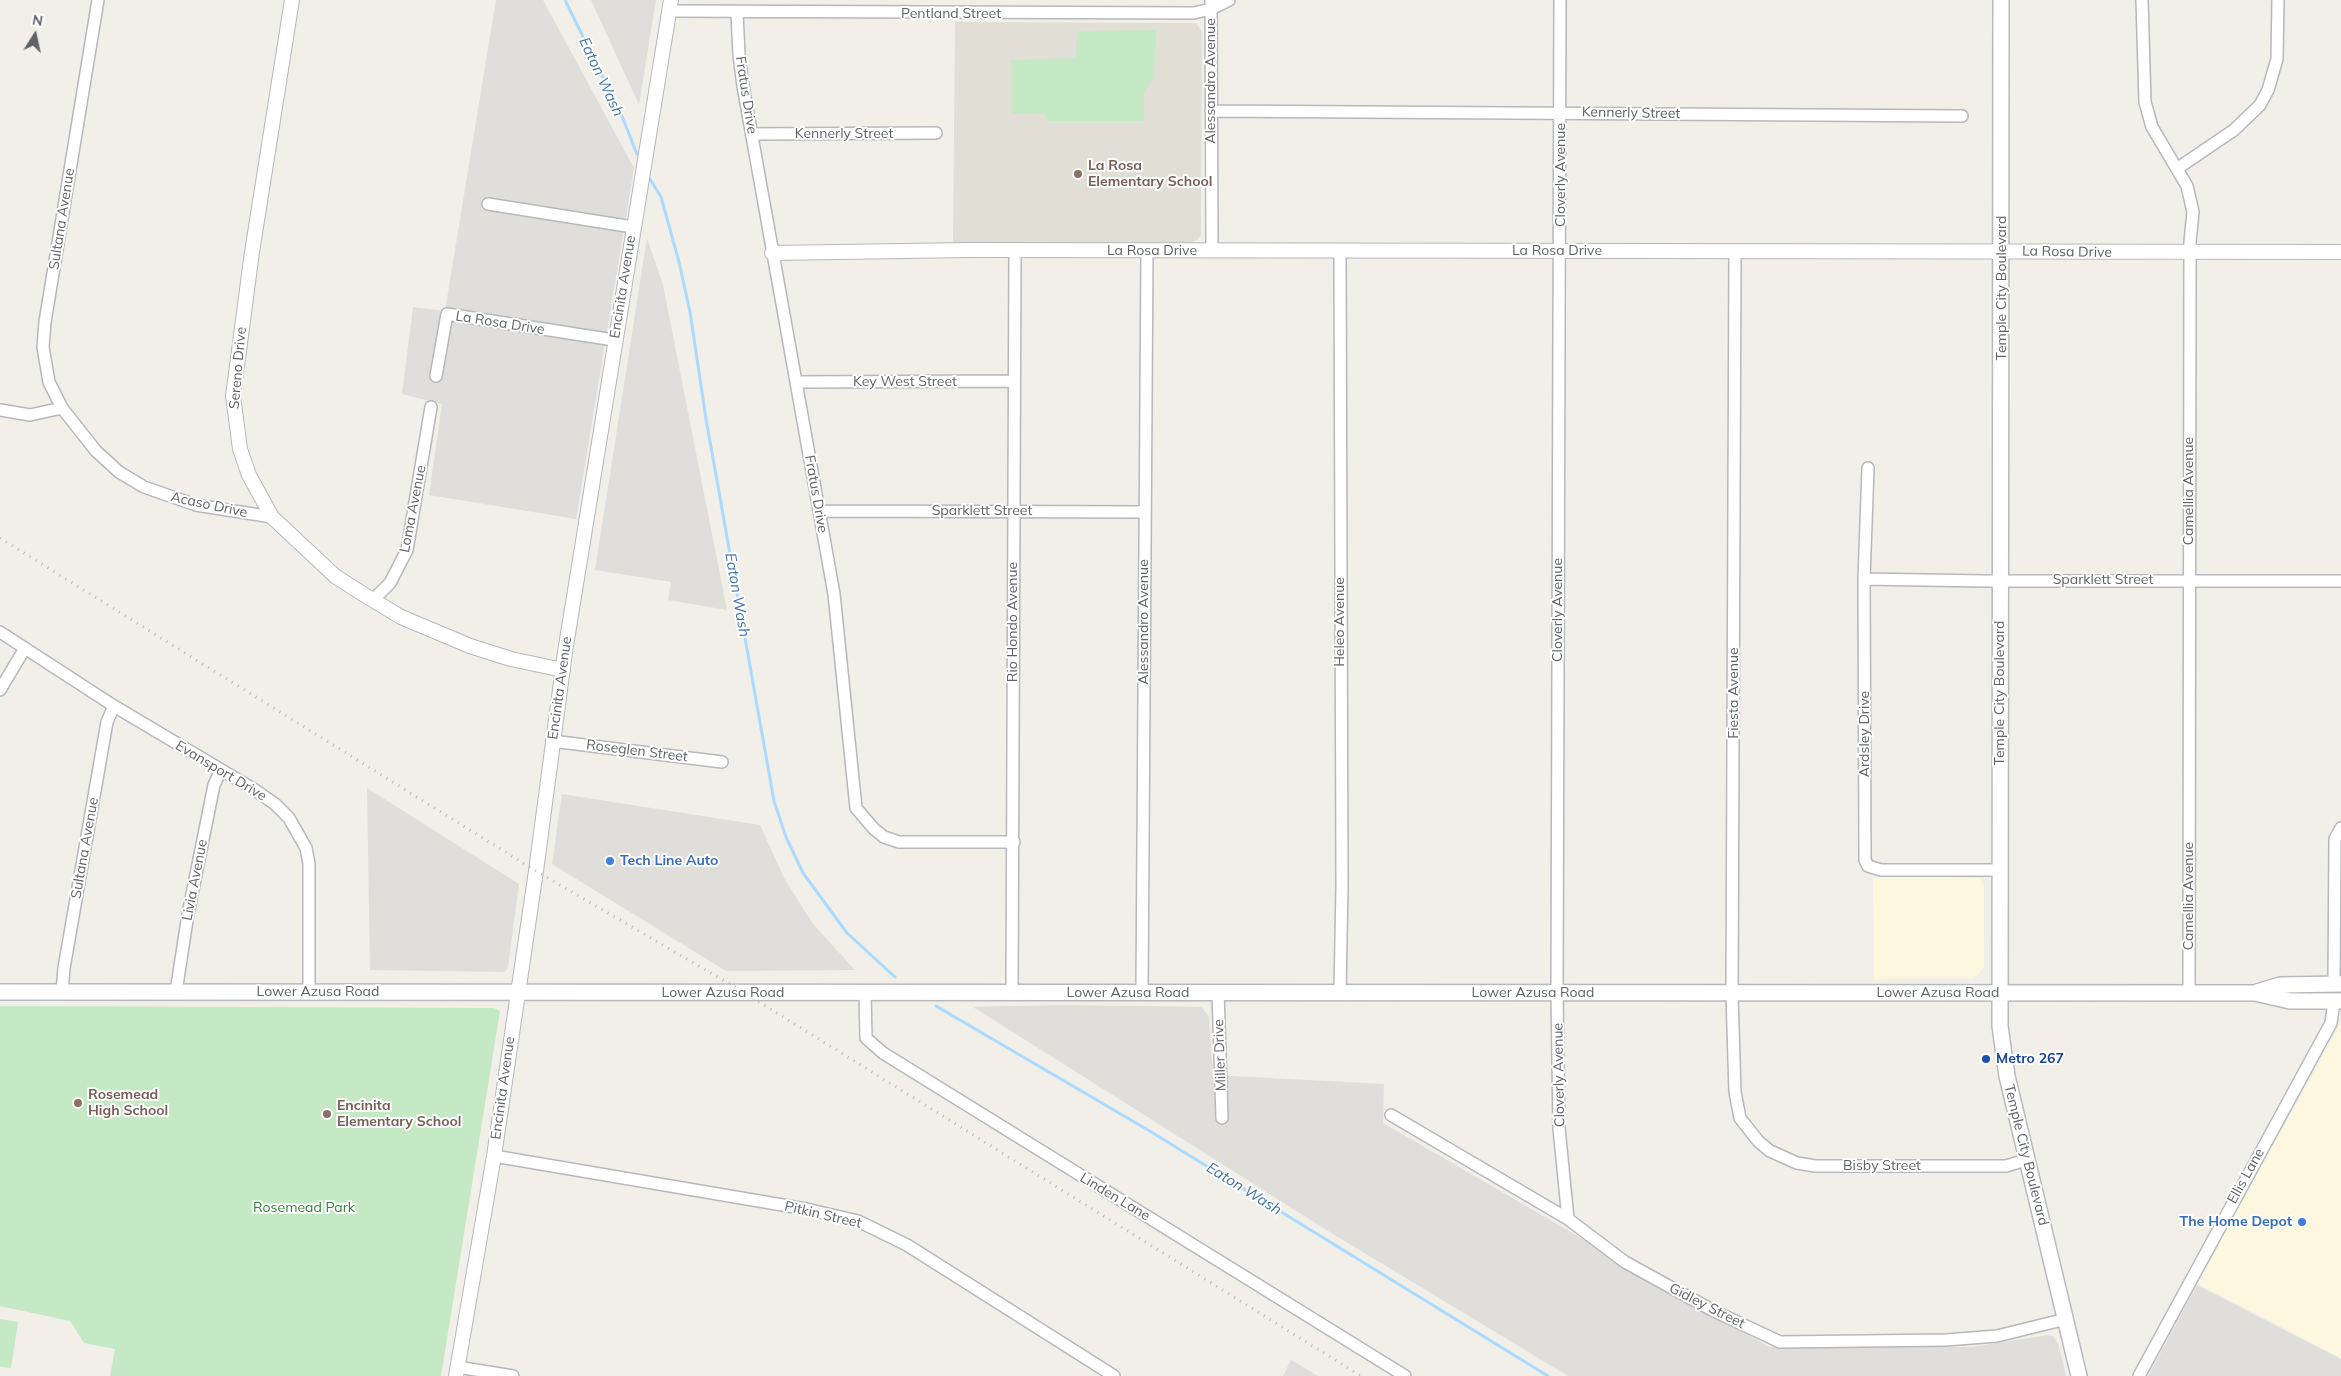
<!DOCTYPE html>
<style>
body{margin:0}
#map{position:relative;width:2341px;height:1376px;overflow:hidden;background:#f1efe8;font-family:Mulish,sans-serif}
canvas{display:block}
.north{position:absolute;left:10px;top:10px;width:50px;height:50px;-webkit-text-stroke:4px #fff;paint-order:stroke;rotate:10deg;font-size:14px;font-weight:700;line-height:20px;text-align:center;color:#5f6368}
.north::after{content:'';display:block;margin:auto;width:18px;height:22px;background:#5f6368;clip-path:polygon(50% 0,100% 100%,50% 72%,0 100%)}
</style>
<div id="map">
<canvas width="2341" height="1376"></canvas>
<div class="north">N</div>
</div>
<script>
const ctx = document.querySelector('canvas').getContext('2d');
ctx.lineJoin = 'round';
function paint(path, color) { ctx.fillStyle = color; ctx.fill(path, 'evenodd'); }
const toPath = rows => new Path2D(rows.map(r => 'M' + r).join(''));
function strokePath(path, color, width, dash) { ctx.strokeStyle = color; ctx.lineWidth = width; ctx.lineCap = dash ? 'butt' : 'round'; ctx.setLineDash(dash || []); ctx.stroke(path); }
function write(font, color, halo, rows, align = 'center') {
  ctx.font = font + ' Mulish,sans-serif'; ctx.lineWidth = 4; ctx.setLineDash([]); ctx.textBaseline = 'middle'; ctx.strokeStyle = halo; ctx.fillStyle = color; for (const [text, x, y, turn = 0] of rows) {
    ctx.save(); ctx.translate(x, y); ctx.rotate((+turn || 0) * Math.PI / 180); ctx.textAlign = isNaN(turn) ? turn : align; if (halo) ctx.strokeText(text, 0, 0); ctx.fillText(text, 0, 0); ctx.restore();
  }
}
const commercial = toPath([
 [1885,875,1980,878,1984,886,1984,966,1978,975,1973,978,1874,979,1873,879],
 [2341,1023,2341,1358,2197,1283]
]);
const industrial = toPath([
 [496,0,543,0,634,168,576,519,429,495,442,404,402,394,413,307,445,311],
 [591,0,656,0,639,105],
 [647,238,663,285,727,610,668,600,671,582,595,570],
 [367,788,519,884,508,967,505,972,370,970],
 [562,794,760,825,784,878,813,924,855,970,726,971,552,864],
 [1060,1005,1201,1007,1209,1016,1213,1075,1384,1084,1383,1123,1769,1347,1971,1347,2049,1335,2054,1337,2059,1346,2066,1376,1568,1376,1333,1234,973,1007],
 [2197,1285,2341,1359,2341,1376,2148,1376],
 [1291,1360,1318,1376,1283,1376]
]);
const education = toPath([
 [955,22,1196,23,1202,32,1201,235,1198,239,1192,243,1132,244,953,244]
]);
const green = toPath([
 [1156,30,1154,77,1144,92,1144,121,1048,121,1044,114,1011,114,1011,60,1076,58,1077,31],
 [0,1006,494,1008,500,1011,441,1376,110,1376,115,1349,84,1343,70,1321,0,1306],
 [0,1319,18,1322,11,1368,0,1367]
]);
const stream = toPath([
 [565,0,621,114,637,154],
 [650,179,661,197,679,262,690,312,706,419,774,801,786,837,803,873,847,933,895,977],
 [936,1006,1148,1130,1548,1376]
]);
const minor = toPath([
 [98,0,45,322,43,347,49,382,62,408,96,451,119,472,144,487,196,505,272,517],
 [1211,0,1212,251],
 [1560,0,1557,993,1559,1128,1568,1219],
 [2142,0,2145,102,2152,127,2187,186,2193,212,2190,242,2189,994],
 [669,11,1194,13,1211,9,1229,0],
 [737,13,739,55,743,86,834,594,856,808,874,829,884,837,899,842,1014,842],
 [1211,111,1962,116],
 [752,134,936,133],
 [2178,168,2234,130,2260,105,2268,90,2277,59,2278,0],
 [488,204,633,227],
 [1340,252,1342,885,1340,993],
 [1735,252,1732,994,1735,1092,1740,1118,1758,1141,1770,1151,1797,1163,1815,1166,2006,1166,2026,1160],
 [436,376,447,314,614,340],
 [797,382,1014,381],
 [0,410,30,415,62,408],
 [1868,468,1864,579,1865,860,1868,866,1881,870,2000,870],
 [820,511,1144,512],
 [1864,579,1984,581,2341,581],
 [373,600,390,583,407,550,431,407],
 [0,632,114,706,255,790,275,804,289,818,306,848,309,864,309,991],
 [0,690,25,648],
 [552,741,722,762],
 [2334,984,2335,839,2341,828],
 [62,992,64,968,107,722,114,706],
 [176,992,188,914,214,785,221,770],
 [1142,992,1147,251],
 [1218,992,1222,1118],
 [865,993,866,1038,883,1053,1405,1376],
 [1012,993,1015,252],
 [1391,1115,1568,1219,1625,1262,1712,1310,1780,1342,1946,1340,1997,1336,2066,1319],
 [494,1156,806,1209,858,1221,907,1245,1114,1376],
 [457,1367,513,1376],
 [2139,1376,2331,1023,2334,1001]
]);
const tertiary = toPath([
 [292,0,252,252,233,396,240,449,249,475,272,517,335,576,363,594,401,617,470,646,511,659,563,670],
 [772,253,969,250,2341,252],
 [456,1376,494,1156,536,871,565,652,671,0]
]);
const secondary = toPath([
 [2001,0,2000,1026,2007,1076,2079,1376],
 [0,992,2255,993,2290,1001,2341,1001],
 [2257,992,2280,985,2341,984]
]);
const rail = toPath([
 [0,538,536,871,740,990,1361,1376]
]);
const markers = [
 [1078,174,5,"#8d6e63"],
 [610,861,5,"#3f7fe0"],
 [1986,1059,5,"#1a4fb4"],
 [78,1103,5,"#8d6e63"],
 [327,1114,5,"#8d6e63"],
 [2302,1222,5,"#3f7fe0"]
];
const streetNames = [
 ["Pentland Street",951,14],
 ["Alessandro Avenue",1211,81,-90],
 ["Fratus Drive",746,95,81],
 ["Kennerly Street",1631,113,1],
 ["Kennerly Street",844,134],
 ["Cloverly Avenue",1561,175,-90],
 ["Sultana Avenue",62,219,-81],
 ["La Rosa Drive",1152,251],
 ["La Rosa Drive",1557,251],
 ["La Rosa Drive",2067,252,1],
 ["Encinita Avenue",623,287,-81],
 ["Temple City Boulevard",2002,288,-90],
 ["La Rosa Drive",500,323,9],
 ["Sereno Drive",238,368,-85],
 ["Key West Street",905,382],
 ["Camellia Avenue",2189,491,-90],
 ["Fratus Drive",816,494,80],
 ["Acaso Drive",209,505,12],
 ["Loma Avenue",413,509,-79],
 ["Sparklett Street",982,511],
 ["Sparklett Street",2103,580],
 ["Cloverly Avenue",1558,610,-90],
 ["Rio Hondo Avenue",1013,622,-90],
 ["Alessandro Avenue",1144,622,-90],
 ["Heleo Avenue",1340,622,-90],
 ["Encinita Avenue",560,688,-82],
 ["Fiesta Avenue",1734,693,-90],
 ["Temple City Boulevard",2000,693,-90],
 ["Ardsley Drive",1865,734,-90],
 ["Roseglen Street",637,751,7],
 ["Evansport Drive",221,771,31],
 ["Sultana Avenue",85,848,-80],
 ["Livia Avenue",195,880,-79],
 ["Camellia Avenue",2189,896,-90],
 ["Lower Azusa Road",318,992],
 ["Lower Azusa Road",723,993],
 ["Lower Azusa Road",1128,993],
 ["Lower Azusa Road",1533,993],
 ["Lower Azusa Road",1938,993],
 ["Miller Drive",1220,1055,-92],
 ["Cloverly Avenue",1559,1075,-91],
 ["Encinita Avenue",503,1088,-82],
 ["Temple City Boulevard",2026,1155,76],
 ["Bisby Street",1882,1166],
 ["Ellis Lane",2246,1176,-61],
 ["Linden Lane",1115,1197,31],
 ["Pitkin Street",823,1215,13],
 ["Gidley Street",1707,1306,27]
];
const educationNames = [
 ["La Rosa",1088,166],
 ["Elementary School",1088,182],
 ["Rosemead",88,1095],
 ["High School",88,1111],
 ["Encinita",337,1106],
 ["Elementary School",337,1122]
];
const shopNames = [
 ["Tech Line Auto",620,861],
 ["The Home Depot",2292,1222,"right"]
];
const transitNames = [
 ["Metro 267",1996,1059]
];
const parkNames = [
 ["Rosemead Park",304,1208]
];
const waterNames = [
 ["Eaton Wash",601,77,65],
 ["Eaton Wash",737,595,80],
 ["Eaton Wash",1244,1189,32]
];
paint(commercial, '#fef7e0');
paint(industrial, '#e0deda');
paint(education, '#e1ded6');
paint(green, '#c5e8c5');
strokePath(stream, '#aadaff', 3);
strokePath(minor, '#b5b8bc', 14);
strokePath(tertiary, '#b5b8bc', 16);
strokePath(secondary, '#b6babf', 18);
strokePath(minor, '#fff', 11);
strokePath(tertiary, '#fff', 14);
strokePath(secondary, '#fff', 15);
strokePath(rail, '#b6b7b8', 3, [1, 6]);
for (const [x, y, r, color] of markers) { const dot = new Path2D(); dot.arc(x, y, r, 0, 2 * Math.PI); ctx.fillStyle = color; ctx.fill(dot); strokePath(dot, '#fff', 2); }
write('14px', '#5f6368', '#fff', streetNames);
write('bold 14px', '#785e54', '#fff', educationNames, 'left');
write('bold 14px', '#366cbe', '#fff', shopNames, 'left');
write('bold 14px', '#164399', '#fff', transitNames, 'left');
write('14px', '#348238', '#fff', parkNames);
write('italic 15px', '#4174aa', '#fff', waterNames);
</script>
